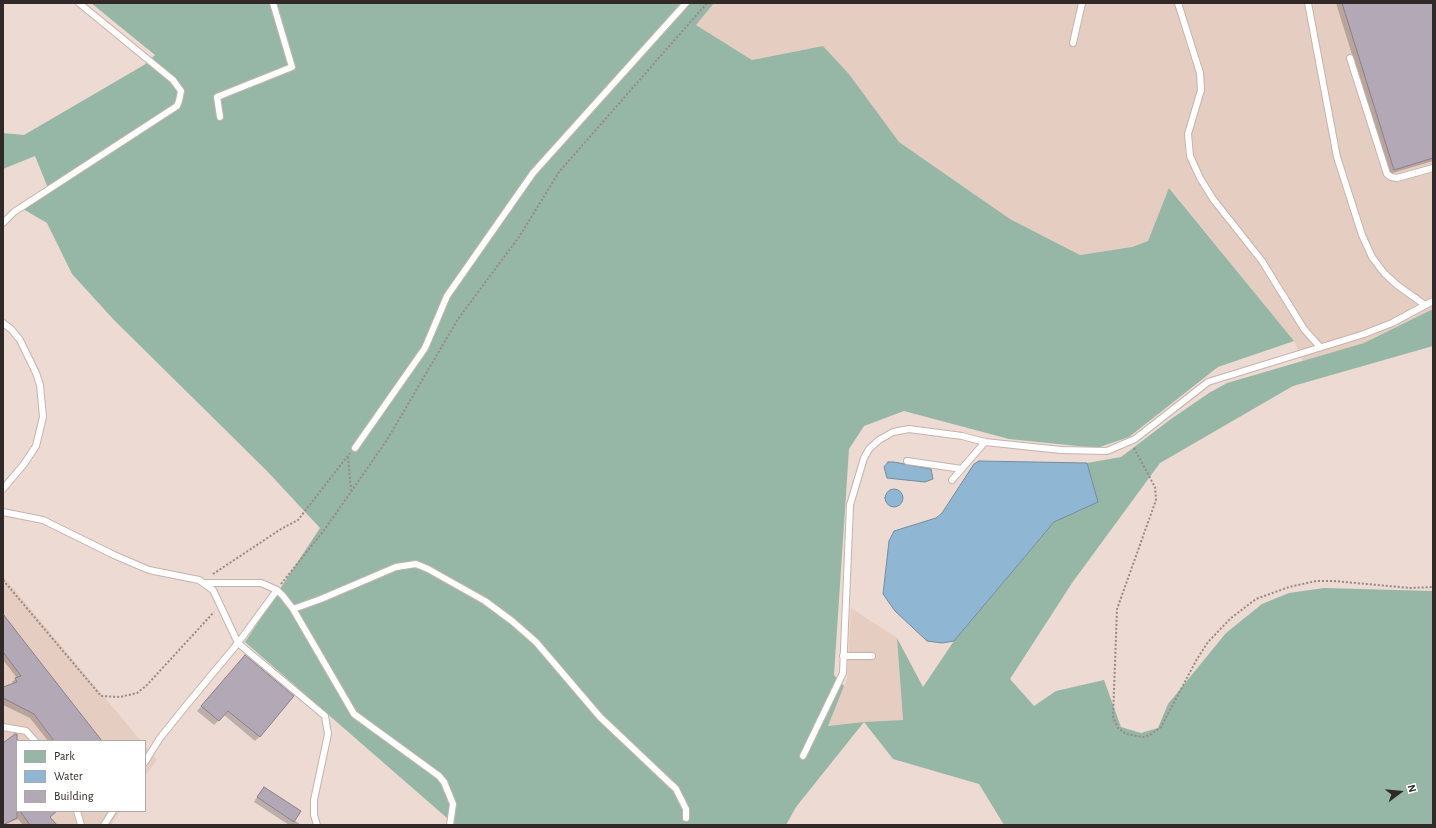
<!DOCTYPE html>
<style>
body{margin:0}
#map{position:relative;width:1436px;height:828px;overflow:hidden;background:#ecdad3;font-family:"Alegreya Sans",sans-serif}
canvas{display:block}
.frame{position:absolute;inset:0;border:4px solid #302927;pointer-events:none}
.legend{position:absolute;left:16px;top:740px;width:130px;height:72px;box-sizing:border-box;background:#fff;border:1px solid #aca9a9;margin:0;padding:5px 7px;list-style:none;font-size:12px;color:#302927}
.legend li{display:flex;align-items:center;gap:8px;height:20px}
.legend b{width:20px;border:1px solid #aca9a9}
.north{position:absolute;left:1380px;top:772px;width:40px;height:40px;-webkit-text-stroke:3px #fff;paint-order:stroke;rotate:74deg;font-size:11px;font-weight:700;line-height:16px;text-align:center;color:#302927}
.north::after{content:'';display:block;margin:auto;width:14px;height:18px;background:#302927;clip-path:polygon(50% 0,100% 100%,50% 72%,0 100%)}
</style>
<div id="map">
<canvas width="1436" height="828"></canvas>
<div class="frame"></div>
<ul class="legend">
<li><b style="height:11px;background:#97b7a6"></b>Park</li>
<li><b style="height:11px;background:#8fb7d3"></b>Water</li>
<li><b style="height:11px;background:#b3a8b6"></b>Building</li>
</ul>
<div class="north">N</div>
</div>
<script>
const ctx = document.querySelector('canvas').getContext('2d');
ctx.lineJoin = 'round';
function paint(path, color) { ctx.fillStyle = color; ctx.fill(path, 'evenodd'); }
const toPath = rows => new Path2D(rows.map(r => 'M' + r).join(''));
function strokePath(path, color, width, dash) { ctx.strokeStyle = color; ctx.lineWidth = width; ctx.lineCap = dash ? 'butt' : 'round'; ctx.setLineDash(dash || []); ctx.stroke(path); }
const built = toPath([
 [714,3,1433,3,1433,309,1364,343,1303,361,1294,341,1170,188,1148,241,1132,247,1080,255,1010,219,899,142,849,74,823,46,752,60,695,25],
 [3,576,141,741,17,741,17,811,120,811,111,825,3,825],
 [851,608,897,638,903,720,827,726,847,679],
 [145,746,157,760,145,776]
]);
const green = toPath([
 [91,3,714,3,696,25,752,60,823,46,849,74,899,142,1010,219,1080,255,1132,247,1148,241,1169,188,1294,341,1218,367,1129,437,1097,448,1009,439,904,411,864,426,849,449,834,675,844,686,828,726,864,722,903,720,897,638,923,687,954,641,1054,522,1097,502,1087,463,1121,457,1171,419,1209,393,1227,383,1364,343,1433,309,1433,346,1293,386,1160,463,1072,583,1010,679,1034,706,1056,691,1104,680,1121,727,1141,733,1158,728,1168,704,1226,633,1262,604,1289,593,1324,588,1433,591,1433,825,1004,825,979,784,893,759,864,722,796,807,786,825,455,825,245,642,320,528,267,471,114,320,72,274,47,223,18,206,48,188,35,156,3,169,3,133,24,135,144,65,155,55]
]);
const water = toPath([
 [979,461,1087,463,1098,502,1054,522,954,641,942,643,927,641,895,611,883,594,889,541,894,531,936,518,942,513,974,464,979,461],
 [888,462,894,462,931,469,933,479,925,482,887,478,884,467,888,462],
 '885 498a9 9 0 1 1 18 0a9 9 0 1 1-18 0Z'
]);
const shadow = toPath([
 [1336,3,1433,3,1433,161,1389,174],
 [3,616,101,741,48,741,30,718,3,705,3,688,13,684,12,682,17,678,3,660],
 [241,661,260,736,255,741,224,715,214,725,197,711],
 [14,735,19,741,17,741,17,811,57,811,49,817,56,825,23,825,18,819,3,825,3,744],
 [260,792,294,820,301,825,289,825,254,802]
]);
const building = toPath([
 [1342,3,1433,3,1433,158,1394,170,1342,3],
 [3,614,23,640,102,741,54,741,34,714,3,698,3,687,17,682,15,678,21,676,3,652,3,614],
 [245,655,294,696,260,737,228,711,219,721,201,706,245,655],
 [15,734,17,734,17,818,3,825,3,743,15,734],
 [264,787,301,811,294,822,257,797,264,787],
 [20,811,57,811,50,817,57,825,30,825,20,811]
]);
const path = toPath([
 [1134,448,1155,487,1156,500,1117,609,1113,717,1118,728,1126,734,1143,737,1150,735,1161,727,1197,659,1208,642,1231,618,1256,599,1289,587,1316,581,1334,581,1410,588,1433,587],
 [348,457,351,490],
 [213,574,281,529,298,520,350,453],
 [3,580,101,696,120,697,137,693,146,686,214,612],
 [281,584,325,529,387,440,458,319,519,237,559,172,707,3]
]);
const service = toPath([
 [1178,3,1200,73,1201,90,1188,134,1190,156,1200,178,1213,199,1262,261,1304,329,1320,347],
 [1308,3,1337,157,1362,235,1372,257,1384,273,1397,285,1425,305],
 [1073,43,1082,3],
 [1350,58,1387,174,1391,177,1397,178,1433,168],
 [220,117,217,97,292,67,273,3],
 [3,223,14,212,177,106,179,101,181,91,173,80,79,3],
 [3,323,11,329,20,340,36,373,40,385,43,417,36,446,24,464,3,489],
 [355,448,425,348,447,296,533,173,686,3],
 [907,461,962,469],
 [952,480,985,442],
 [3,512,43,520,114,555,149,570,199,580,213,590,238,643,277,590],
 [204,583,261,583,277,590,283,596,293,609,354,714,439,776,444,782,453,804,450,825],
 [293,609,321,599,396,567,416,564,428,569,485,601,512,621,536,642,600,717,676,789,686,809,686,818],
 [843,656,872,656],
 [3,727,26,731,35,741],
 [803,756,843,673,850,505,864,458,869,449,879,440,893,432,909,429,962,436,985,442,1061,450,1107,451,1135,439,1208,382,1364,334,1392,323,1433,301],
 [145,762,160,738,189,702,238,643,325,716,328,734,314,800,314,815,317,825],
 [77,811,81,825],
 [104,825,113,811]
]);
paint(built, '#e6cdc2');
paint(green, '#97b7a6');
paint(water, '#8fb7d3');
strokePath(water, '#728c9f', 1);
paint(shadow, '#0003');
paint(building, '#b3a8b6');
strokePath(building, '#8b808d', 1);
strokePath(service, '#c5b4ac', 8);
strokePath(path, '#978a85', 2, [2, 2]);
strokePath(service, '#fff', 6);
</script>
